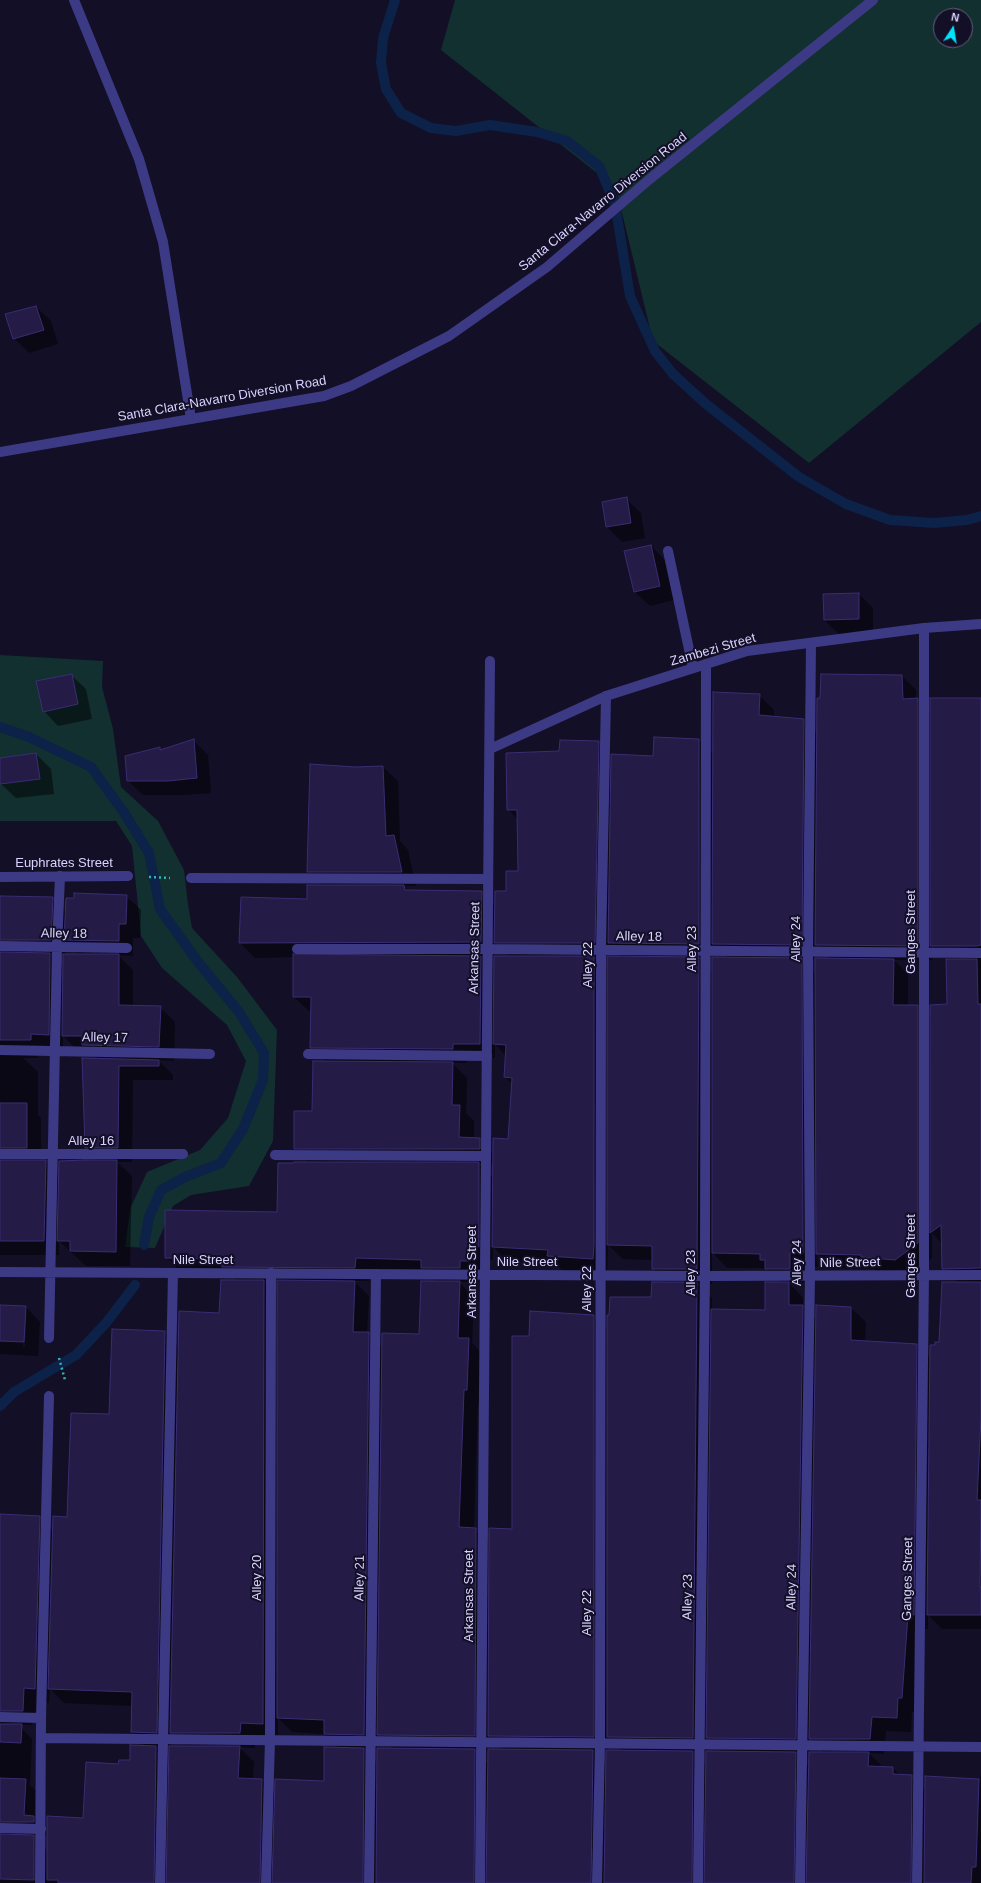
<!DOCTYPE html>
<style>
body{margin:0}
#map{position:relative;width:981px;height:1883px;overflow:hidden;background:#130f26;font-family:Helvetica,sans-serif}
canvas{display:block}
.north{position:absolute;left:933px;top:8px;width:40px;height:40px;box-sizing:border-box;background:#130f26;border:1px solid #625e7d;border-radius:50%;rotate:12deg;font-size:11px;font-weight:700;line-height:16px;text-align:center;color:#d9d4ff}
.north::after{content:'';display:block;margin:auto;width:14px;height:18px;background:#00e5ff;clip-path:polygon(50% 0,100% 100%,50% 72%,0 100%)}
</style>
<div id="map">
<canvas width="981" height="1883"></canvas>
<div class="north">N</div>
</div>
<script>
const ctx = document.querySelector('canvas').getContext('2d');
ctx.lineJoin = 'round';
function paint(path, color) { ctx.fillStyle = color; ctx.fill(path, 'evenodd'); }
const toPath = rows => new Path2D(rows.map(r => 'M' + r).join(''));
function strokePath(path, color, width, dash) { ctx.strokeStyle = color; ctx.lineWidth = width; ctx.lineCap = dash ? 'butt' : 'round'; ctx.setLineDash(dash || []); ctx.stroke(path); }
function write(font, color, halo, rows, align = 'center') {
  ctx.font = font + ' Helvetica,sans-serif'; ctx.lineWidth = 4; ctx.setLineDash([]); ctx.textBaseline = 'middle'; ctx.strokeStyle = halo; ctx.fillStyle = color; for (const [text, x, y, turn = 0] of rows) {
    ctx.save(); ctx.translate(x, y); ctx.rotate((+turn || 0) * Math.PI / 180); ctx.textAlign = isNaN(turn) ? turn : align; if (halo) ctx.strokeText(text, 0, 0); ctx.fillText(text, 0, 0); ctx.restore();
  }
}
const green = toPath([
 [455,0,981,0,981,322,809,463,653,341,616,188,441,50],
 [941,16,965,16,965,40,941,40],
 [0,655,103,661,102,687,113,729,121,787,158,821,184,870,188,904,192,928,237,977,277,1030,273,1141,249,1186,191,1195,173,1206,155,1248,125,1247,130,1209,147,1172,200,1150,228,1118,246,1061,227,1025,162,968,141,936,132,846,116,821,0,821]
]);
const shadow = toPath([
 [36,307,51,321,58,344,29,353,14,338],
 [626,499,641,513,645,538,622,542,607,527,603,502],
 [651,546,665,560,674,600,650,606,635,592],
 [859,594,873,608,873,634,839,634,824,620],
 [71,675,86,689,92,719,58,726,44,711],
 [902,676,916,690,916,699,932,714,981,699,981,1629,942,1629,928,1615,928,1629,922,1629,916,1712,912,1712,911,1732,886,1731,884,1754,869,1753,883,1767,893,1768,901,1776,911,1776,926,1791,926,1777,980,1780,981,1773,981,1883,0,1883,0,1515,39,1517,53,1531,68,1518,110,1415,165,1332,179,1347,220,1314,237,1281,229,1272,180,1271,166,1257,278,1213,309,1163,295,1148,313,1112,326,1062,311,1047,312,1011,309,1011,294,997,294,957,255,958,240,943,242,898,308,900,323,886,308,871,355,768,383,767,398,781,400,841,408,850,416,886,404,886,409,891,481,892,496,906,507,892,519,872,518,820,508,809,560,752,598,742,611,755,654,758,699,740,714,755,759,695,774,710,774,718,803,720,818,734],
 [496,942,510,957,495,957],
 [609,944,623,958,609,957],
 [713,944,728,958,713,958],
 [816,945,830,959,816,959],
 [932,946,947,960,948,1005,932,1020,917,1006,908,1006,908,974,894,960,932,960],
 [481,957,495,957,495,971],
 [594,957,608,958,608,972],
 [699,958,713,958,713,973],
 [801,959,816,959,816,974],
 [495,1044,506,1056,505,1077,512,1084,509,1140,493,1153,479,1139,474,1138,474,1121,466,1113,467,1078,452,1063,467,1063,467,1058,495,1058],
 [479,1164,493,1164,493,1178],
 [932,1233,942,1244,943,1268,957,1282,940,1343,931,1359,916,1345,865,1342,866,1322,851,1308,817,1320,803,1307,803,1298,789,1283,804,1283,804,1267,818,1267,817,1253,832,1268,874,1269,876,1271,910,1274,932,1258],
 [608,1245,623,1259,653,1260,653,1269,667,1283,652,1298,608,1330,594,1316,530,1337,513,1530,490,1543,474,1529,478,1404,481,1404,483,1354,472,1343,474,1297,459,1282,474,1282,474,1275,482,1275,483,1260,493,1260,493,1247,507,1261,556,1264,563,1271,607,1273],
 [712,1252,727,1268,766,1268,780,1283,766,1311,712,1310,712,1298,697,1284,712,1284],
 [370,1272,428,1274,437,1282,420,1335,383,1348,367,1333,369,1296,354,1281,369,1281],
 [264,1281,278,1281,278,1295],
 [50,1689,64,1703,133,1706,132,1732,146,1747,130,1761,119,1765,84,1819,48,1831,39,1822,40,1795,30,1785,32,1739,18,1725,32,1725,33,1718,37,1718,38,1702,49,1703],
 [278,1718,292,1732,324,1734,339,1748,325,1782,276,1794,262,1780,253,1779,254,1762,239,1747,255,1748,255,1738,278,1739],
 [171,1733,185,1747,171,1747],
 [379,1735,393,1749,378,1749],
 [489,1736,503,1750,489,1750],
 [608,1737,622,1751,608,1751],
 [708,1738,722,1752,707,1752],
 [810,1739,824,1753,810,1753],
 [156,1747,170,1747,170,1761],
 [364,1749,378,1749,378,1763],
 [474,1750,489,1750,488,1764],
 [593,1751,607,1751,607,1765],
 [693,1752,707,1752,707,1766],
 [795,1753,810,1753,809,1767],
 [33,1836,48,1836,48,1851],
 [193,740,208,755,211,793,183,795,143,795,128,781,159,748,161,750],
 [36,754,51,769,54,794,16,798,1,784,0,759],
 [126,896,141,910,140,938,133,938,133,956,118,955,133,970,133,1006,160,1007,175,1022,174,1061,158,1060,173,1075,173,1080,133,1080,132,1162,117,1162,132,1176,130,1266,86,1266,59,1241,59,1255,0,1255,0,897,52,898,66,912],
 [65,941,79,955,65,955],
 [50,954,64,954,64,968],
 [63,1036,77,1050,89,1050,98,1059,86,1147,100,1162,60,1176,46,1162,41,1162,41,1118,38,1115,38,1072,23,1058,38,1058,38,1054,63,1049],
 [0,1306,26,1307,40,1322,38,1356,0,1354],
 [24,1319,26,1319,25,1347,23,1347]
]);
const stream = toPath([
 [395,0,383,38,381,63,386,89,401,113,431,128,456,131,490,125,537,132,567,141,599,166,615,204,630,296,655,351,673,374,706,404,799,477,846,504,890,520,934,523,967,520,981,516],
 [0,727,29,737,91,767,123,811,149,853,160,909,198,962,239,1012,264,1053,263,1080,243,1129,221,1163,185,1177,161,1190,149,1217,144,1245],
 [0,1406,14,1392,76,1355,106,1323,135,1285]
]);
const building = toPath([
 [36,306,44,330,13,339,5,314,36,306],
 [627,497,631,523,606,527,602,502,627,497],
 [651,545,660,586,634,592,624,551,651,545],
 [859,593,859,619,824,620,823,594,859,593],
 [72,674,78,704,43,712,36,681,72,674],
 [821,674,902,675,903,699,918,698,918,946,815,945,817,698,820,698,821,674],
 [713,692,760,694,759,715,804,719,802,945,712,944,713,692],
 [930,698,981,698,981,945,977,946,930,946,930,698],
 [654,737,699,739,699,944,608,943,611,754,653,756,654,737],
 [194,739,197,778,168,781,127,781,125,756,160,747,160,750,194,739],
 [560,740,599,741,595,943,494,943,495,891,506,891,506,871,518,871,517,810,507,810,506,753,559,751,560,740],
 [36,753,40,779,0,784,0,758,36,753],
 [310,764,355,767,383,766,386,836,394,835,402,872,307,872,310,764],
 [307,885,404,885,405,890,482,891,481,942,239,943,241,897,307,899,307,885],
 [74,893,127,895,126,924,119,924,119,941,64,940,66,898,74,898,74,893],
 [0,896,53,897,51,940,0,940,0,896],
 [0,952,50,953,49,1035,31,1034,31,1040,0,1040,0,952],
 [63,954,119,954,119,1005,161,1006,159,1047,82,1045,82,1036,62,1036,63,954],
 [293,954,481,956,480,1044,453,1044,453,1049,310,1048,311,997,293,997,293,954],
 [494,956,594,956,594,1245,593,1259,547,1256,548,1250,492,1247,493,1138,508,1139,512,1078,504,1077,506,1045,493,1044,494,956],
 [607,956,699,957,697,1269,652,1269,652,1246,607,1245,607,956],
 [712,957,802,958,803,1253,790,1253,790,1269,765,1269,765,1260,760,1260,760,1254,712,1253,712,957],
 [815,958,894,959,893,1005,918,1005,918,1243,895,1260,861,1257,861,1255,816,1254,815,958],
 [946,959,977,959,978,1004,981,1004,981,1268,942,1269,941,1225,930,1233,930,1005,947,1004,946,959],
 [82,1058,159,1060,159,1066,119,1066,118,1148,85,1148,82,1058],
 [313,1061,453,1062,452,1105,460,1105,459,1137,480,1138,480,1149,294,1149,294,1111,312,1111,313,1061],
 [0,1103,27,1103,27,1148,0,1148,0,1103],
 [0,1160,46,1160,44,1241,0,1241,0,1160],
 [85,1160,117,1160,116,1252,70,1251,70,1241,57,1241,59,1161,85,1160],
 [294,1162,479,1162,479,1247,469,1246,469,1261,460,1261,460,1268,421,1268,421,1260,356,1258,355,1268,222,1267,222,1259,165,1258,165,1210,277,1212,278,1163,294,1163,294,1162],
 [221,1280,264,1280,263,1724,241,1723,240,1733,170,1733,179,1311,219,1313,221,1280],
 [277,1280,355,1281,353,1332,369,1332,364,1735,324,1734,324,1720,277,1718,277,1280],
 [421,1281,460,1281,458,1338,469,1338,467,1390,464,1390,459,1527,476,1528,475,1736,377,1735,382,1333,419,1334,421,1281],
 [652,1282,697,1282,693,1738,607,1737,607,1315,609,1315,610,1297,651,1297,652,1282],
 [765,1282,789,1282,789,1305,803,1305,796,1739,706,1738,711,1309,765,1310,765,1282],
 [942,1282,981,1282,981,1417,977,1500,981,1500,980,1587,981,1587,981,1615,927,1615,930,1345,935,1345,935,1342,939,1342,942,1282],
 [0,1305,26,1306,24,1342,0,1341,0,1305],
 [816,1305,851,1307,851,1340,917,1344,914,1615,908,1615,902,1698,898,1698,897,1718,872,1717,870,1739,809,1739,816,1305],
 [530,1311,594,1315,594,1737,488,1736,489,1528,512,1529,512,1336,529,1336,530,1311],
 [112,1329,165,1331,157,1733,131,1732,132,1692,48,1689,53,1516,67,1517,71,1413,109,1414,112,1329],
 [0,1514,40,1516,35,1689,24,1688,23,1711,0,1711,0,1514],
 [0,1724,22,1724,21,1743,0,1742,0,1724],
 [130,1745,156,1746,154,1883,58,1883,58,1880,47,1880,47,1816,83,1818,86,1762,118,1764,119,1760,130,1760,130,1745],
 [169,1746,240,1746,238,1778,262,1779,260,1883,166,1883,169,1746],
 [324,1747,364,1748,363,1883,272,1883,275,1779,324,1781,324,1747],
 [377,1748,475,1749,474,1883,376,1883,377,1748],
 [488,1749,593,1750,591,1883,486,1883,488,1749],
 [606,1750,693,1751,692,1883,604,1883,606,1750],
 [706,1751,796,1752,794,1883,704,1883,706,1751],
 [809,1752,869,1752,868,1766,893,1767,893,1774,912,1775,911,1883,806,1883,809,1752],
 [925,1776,979,1779,976,1867,972,1867,971,1883,924,1883,925,1776],
 [0,1778,26,1779,24,1815,34,1816,34,1822,0,1822,0,1778],
 [0,1834,34,1835,34,1880,0,1879,0,1834]
]);
const path = toPath([
 [149,877,170,878],
 [59,1358,65,1380]
]);
const service = toPath([
 [668,551,693,668],
 [297,949,488,949],
 [308,1054,487,1056],
 [275,1155,486,1156],
 [0,1828,41,1829],
 [160,1883,173,1273],
 [266,1883,270,1739,271,1273],
 [369,1883,376,1274],
 [597,1883,600,1743,601,949,606,696],
 [698,1883,705,1276,706,664],
 [800,1883,810,1276,808,953,811,643]
]);
const minor = toPath([
 [74,0,139,159,163,242,191,419],
 [490,749,606,696,747,651,924,628,981,624],
 [0,877,128,876],
 [191,878,488,879],
 [0,946,127,948],
 [488,949,981,953],
 [0,1050,210,1054],
 [0,1154,183,1154],
 [0,1272,705,1276,981,1275],
 [49,1338,57,947,60,876],
 [0,1717,41,1718],
 [41,1738,981,1747],
 [40,1883,41,1718,49,1396],
 [480,1883,490,661],
 [917,1883,924,1275,924,628]
]);
const tertiary = toPath([
 [0,452,324,396,351,386,449,336,547,267,651,178,873,0]
]);
const streetNames = [
 ["Santa Clara-Navarro Diversion Road",603,202,-39],
 ["Santa Clara-Navarro Diversion Road",222,399,-10],
 ["Zambezi Street",713,650,-16],
 ["Euphrates Street",64,863],
 ["Ganges Street",911,932,-90],
 ["Alley 18",64,934,1],
 ["Alley 18",639,937,1],
 ["Alley 24",796,939,-90],
 ["Arkansas Street",475,948,-89],
 ["Alley 23",692,949,-90],
 ["Alley 22",588,965,-90],
 ["Alley 17",105,1038,1],
 ["Alley 16",91,1141],
 ["Ganges Street",911,1256,-90],
 ["Nile Street",203,1260],
 ["Nile Street",527,1262],
 ["Alley 24",797,1263,-90],
 ["Nile Street",850,1263,-1],
 ["Arkansas Street",472,1272,-90],
 ["Alley 23",691,1273,-90],
 ["Alley 22",587,1289,-90],
 ["Alley 20",257,1578,-90],
 ["Alley 21",360,1578,-89],
 ["Ganges Street",908,1579,-89],
 ["Alley 24",792,1587,-89],
 ["Arkansas Street",469,1596,-90],
 ["Alley 23",688,1597,-89],
 ["Alley 22",587,1613,-90]
];
paint(green, '#12302f');
paint(shadow, '#0007');
strokePath(stream, '#0c2248', 10);
paint(building, '#241b47');
strokePath(building, '#3b2d73', 1);
strokePath(path, '#2fb8b0', 2.5, [2, 3]);
strokePath(service, '#3d3a85', 10);
strokePath(minor, '#3d3a85', 10);
strokePath(tertiary, '#3d3a85', 10);
write('13px', '#d9d4ff', '#130f26', streetNames);
</script>
